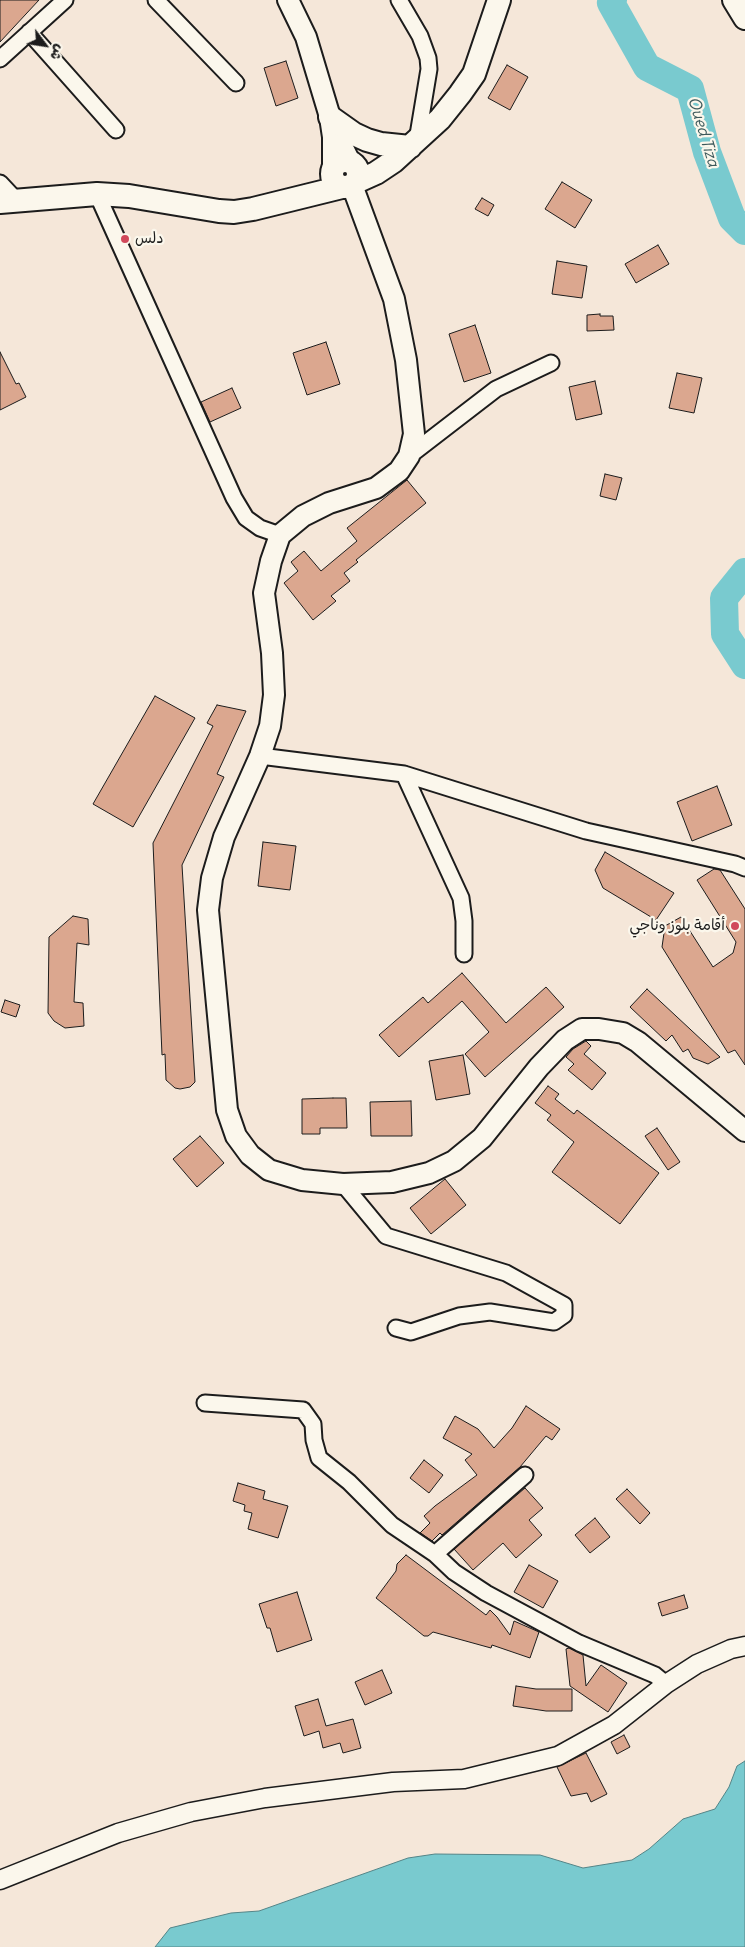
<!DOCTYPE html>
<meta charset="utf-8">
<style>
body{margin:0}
#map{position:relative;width:745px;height:1947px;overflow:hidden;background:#f5e7d9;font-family:Delius,"Playpen Sans Arabic",sans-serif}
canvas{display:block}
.north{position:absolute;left:20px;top:20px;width:50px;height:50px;-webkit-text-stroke:4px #fbf7ec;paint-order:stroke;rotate:121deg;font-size:14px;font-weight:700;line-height:20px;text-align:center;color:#1c1c1c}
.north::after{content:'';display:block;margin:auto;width:18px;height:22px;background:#1c1c1c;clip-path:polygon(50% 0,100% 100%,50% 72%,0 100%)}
</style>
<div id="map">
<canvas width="745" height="1947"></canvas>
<div class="north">ش</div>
</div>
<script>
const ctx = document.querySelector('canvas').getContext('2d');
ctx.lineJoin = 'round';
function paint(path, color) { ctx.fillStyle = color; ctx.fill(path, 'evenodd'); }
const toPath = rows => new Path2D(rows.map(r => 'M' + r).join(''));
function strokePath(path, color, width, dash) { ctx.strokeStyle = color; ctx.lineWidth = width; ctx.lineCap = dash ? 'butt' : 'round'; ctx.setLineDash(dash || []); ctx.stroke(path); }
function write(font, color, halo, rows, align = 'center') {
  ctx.font = font + ' Delius,"Playpen Sans Arabic",sans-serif'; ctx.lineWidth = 4.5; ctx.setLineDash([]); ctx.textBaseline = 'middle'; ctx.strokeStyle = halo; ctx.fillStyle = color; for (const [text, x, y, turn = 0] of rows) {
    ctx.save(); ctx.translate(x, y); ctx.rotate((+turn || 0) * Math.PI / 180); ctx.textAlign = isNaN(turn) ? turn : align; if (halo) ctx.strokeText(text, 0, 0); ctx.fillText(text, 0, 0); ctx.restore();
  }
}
const water = toPath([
 [745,1761,745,1947,155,1947,170,1928,231,1913,259,1911,408,1858,435,1854,540,1855,583,1868,632,1860,649,1849,683,1819,715,1809,729,1787,737,1766,745,1761]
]);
const river = toPath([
 [613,0,611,3,647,67,690,89,707,152,732,218,745,231],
 [745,572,724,598,725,634,745,665]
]);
const building = toPath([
 [0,0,39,0,0,42,0,0],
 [286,61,298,98,276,106,264,68,286,61],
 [507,65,528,77,510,110,488,98,507,65],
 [562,182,592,200,575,228,545,209,562,182],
 [482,198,494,205,488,216,475,209,482,198],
 [658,245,669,264,636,283,625,264,658,245],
 [557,261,587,266,582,298,552,294,557,261],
 [600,314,600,316,613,316,614,330,587,331,587,315,600,314],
 [475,325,491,373,464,382,449,334,475,325],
 [326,342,340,384,307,395,293,353,326,342],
 [0,352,16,384,19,383,26,397,0,410,0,352],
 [677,373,702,378,694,413,669,408,677,373],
 [595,381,602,414,576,420,569,387,595,381],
 [232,388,241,408,210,422,201,402,232,388],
 [605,474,622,478,616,500,600,496,605,474],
 [407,480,426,503,356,560,358,562,344,573,350,581,331,596,336,601,313,620,284,583,298,571,291,562,304,551,321,571,357,541,347,528,407,480],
 [155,696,195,718,133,827,93,804,155,696],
 [217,705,246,711,217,774,224,777,182,865,195,1082,190,1087,180,1089,175,1088,166,1080,165,1054,162,1055,153,843,213,726,207,723,217,705],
 [717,786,732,825,692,841,677,802,717,786],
 [263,842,296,846,290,890,258,886,263,842],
 [605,852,674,893,656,920,603,888,595,870,605,852],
 [714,869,720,870,745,909,745,1065,735,1050,728,1053,662,947,665,926,681,917,713,967,733,953,736,942,697,880,714,869],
 [73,916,88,919,89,945,77,943,74,1002,83,1003,84,1026,65,1028,54,1021,48,1013,49,937,73,916],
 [462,973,506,1023,546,987,564,1007,485,1077,465,1054,489,1032,462,1001,399,1057,379,1035,423,997,428,1003,462,973],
 [647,989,720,1057,708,1064,693,1058,688,1049,683,1052,672,1035,666,1041,630,1007,647,989],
 [5,1000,20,1005,16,1017,1,1012,5,1000],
 [586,1041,591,1046,584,1054,606,1073,592,1090,568,1070,574,1064,566,1057,573,1049,586,1041],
 [463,1055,470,1094,436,1100,429,1061,463,1055],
 [548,1086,559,1094,555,1099,574,1114,577,1110,659,1173,620,1224,552,1172,574,1142,547,1120,551,1115,535,1103,548,1086],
 [333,1098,346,1098,347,1128,320,1128,320,1134,302,1134,302,1099,333,1098],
 [411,1101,412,1136,371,1136,370,1102,411,1101],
 [657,1128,680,1162,668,1170,645,1136,657,1128],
 [200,1136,224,1163,197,1187,173,1159,200,1136],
 [445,1179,466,1205,431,1234,410,1208,445,1179],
 [526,1406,560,1429,552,1440,546,1436,520,1467,442,1535,440,1533,432,1541,422,1534,420,1533,430,1523,424,1516,435,1506,477,1475,465,1460,472,1454,443,1438,455,1416,478,1429,494,1448,512,1428,526,1406],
 [424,1460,443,1475,429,1493,410,1478,424,1460],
 [238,1483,265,1491,263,1499,288,1506,278,1538,248,1529,252,1513,244,1511,245,1505,233,1501,238,1483],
 [525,1488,543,1508,529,1520,542,1535,516,1558,503,1543,473,1570,454,1549,525,1488],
 [627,1489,650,1513,640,1524,616,1499,627,1489],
 [595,1518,610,1537,590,1553,575,1535,595,1518],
 [406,1555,486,1615,490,1610,497,1617,510,1635,514,1621,539,1632,530,1658,492,1645,491,1648,433,1632,428,1636,424,1636,376,1598,396,1571,397,1564,406,1555],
 [529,1565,558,1581,543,1608,514,1592,529,1565],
 [297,1592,312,1640,277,1652,270,1628,267,1628,259,1604,297,1592],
 [684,1595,688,1608,662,1616,658,1603,684,1595],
 [569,1648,583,1655,586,1686,601,1665,627,1683,608,1712,570,1686,566,1649,569,1648],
 [382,1670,392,1693,365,1705,355,1682,382,1670],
 [516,1686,536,1689,572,1689,572,1711,546,1711,513,1706,516,1686],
 [318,1699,326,1726,353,1719,361,1748,343,1753,340,1743,323,1748,319,1731,304,1736,295,1706,318,1699],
 [624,1735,630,1747,617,1754,611,1742,624,1735],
 [586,1753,607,1794,591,1802,587,1793,571,1796,557,1767,586,1753]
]);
const minor = toPath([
 [156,0,236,83],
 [399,0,420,36,428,58,429,69,417,141],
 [29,32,116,130],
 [0,59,65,0],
 [0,183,15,199],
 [97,194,234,498,246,518,260,528,280,535],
 [409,456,496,389,551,363],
 [260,756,404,774,586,831,735,864,745,868],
 [404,774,461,898,464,921,464,954],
 [343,1184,386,1236,506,1273,564,1305,564,1315,554,1322,490,1312,459,1316,411,1332,396,1328],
 [205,1403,303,1410,313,1424,314,1440,319,1458,349,1482,392,1525,435,1554,454,1572,486,1593,579,1643,655,1675,666,1684],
 [435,1554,525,1475]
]);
const tertiary = toPath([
 [0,1880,118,1833,191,1812,265,1798,393,1782,464,1779,558,1756,614,1725,666,1684,697,1664,731,1649,745,1646]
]);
const secondary = toPath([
 [288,0,306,37,330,117,333,137,333,168],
 [335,132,350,162],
 [352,185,394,299,406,360,414,434,409,456,399,471,376,488,329,503,303,516,280,535,271,561,264,593,272,653,274,695,270,726,260,756,224,837,212,878,208,910,227,1110,236,1136,250,1155,269,1170,302,1180,343,1184,392,1182,429,1173,454,1161,482,1138,539,1067,565,1040,582,1029,599,1029,623,1033,638,1042,745,1131]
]);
const primary = toPath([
 [734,0,745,18],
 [330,117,354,134,367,140,381,144,410,147],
 '332 174a13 13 0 1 1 26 0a13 13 0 1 1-26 0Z',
 [356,182,376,173,394,161,440,119,460,94,474,74,499,0],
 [0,202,97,194,129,196,219,211,234,212,253,209,342,187]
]);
const markers = [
 [125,239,5,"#d1495b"],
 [735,926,5,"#d1495b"]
];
const poiNames = [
 ["دلس",135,239],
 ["أقامة بلوز وناجي",725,926,"right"]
];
const waterNames = [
 ["Oued Tiza",703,132,73]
];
paint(water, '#79cacf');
strokePath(water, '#548487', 1);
strokePath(river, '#79cacf', 28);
paint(building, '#dba78f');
strokePath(building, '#1c1c1c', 1);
strokePath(minor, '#1c1c1c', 19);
strokePath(tertiary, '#1c1c1c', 21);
strokePath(secondary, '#1c1c1c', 24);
strokePath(primary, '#1c1c1c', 26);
strokePath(minor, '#fbf7ec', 15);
strokePath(tertiary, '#fbf7ec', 18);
strokePath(secondary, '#fbf7ec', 20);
strokePath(primary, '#fbf7ec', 22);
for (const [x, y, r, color] of markers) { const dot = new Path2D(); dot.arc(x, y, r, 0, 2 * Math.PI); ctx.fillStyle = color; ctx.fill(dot); strokePath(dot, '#fbf7ec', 2); }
write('15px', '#1c1c1c', '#fbf7ec', poiNames, 'left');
write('italic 16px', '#3d595b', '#fbf7ec', waterNames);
</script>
